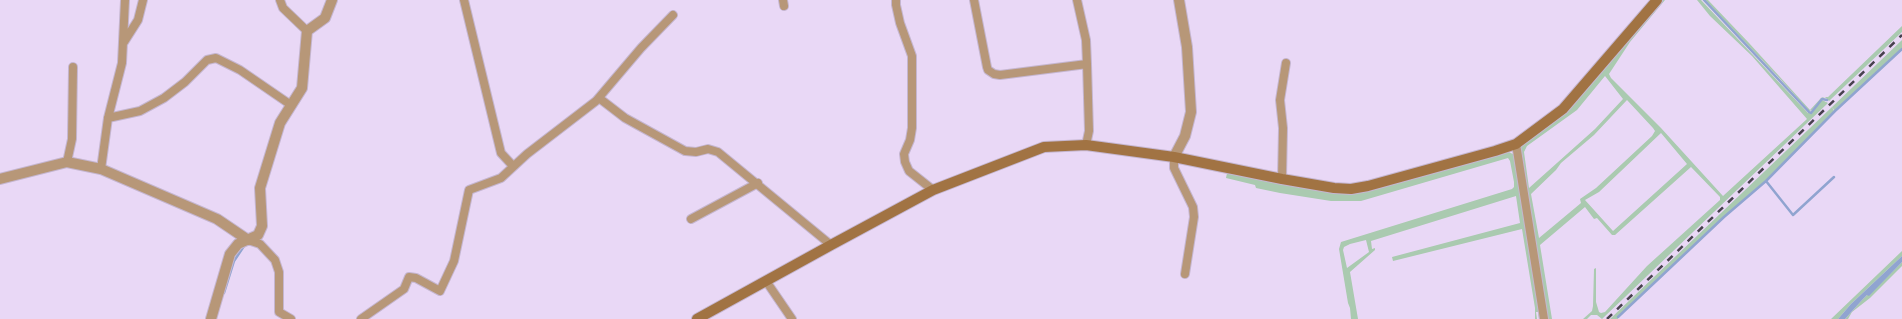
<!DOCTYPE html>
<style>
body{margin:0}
canvas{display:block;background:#e9d8f6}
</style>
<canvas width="1902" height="319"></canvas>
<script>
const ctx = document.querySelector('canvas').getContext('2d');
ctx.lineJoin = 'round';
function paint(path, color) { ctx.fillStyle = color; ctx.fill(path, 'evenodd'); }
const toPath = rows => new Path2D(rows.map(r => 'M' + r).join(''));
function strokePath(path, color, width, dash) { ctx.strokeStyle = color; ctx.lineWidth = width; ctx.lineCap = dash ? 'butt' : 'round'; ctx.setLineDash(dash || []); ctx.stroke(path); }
const green = toPath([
 [1661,0,1665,0,1630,42,1609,74,1611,78,1661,128,1723,196,1807,119,1752,56,1710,16,1697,0,1701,0,1808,113,1811,113,1822,100,1828,103,1602,319,1597,315,1591,315,1587,319,1583,319,1592,311,1593,306,1594,269,1596,268,1596,302,1599,312,1601,313,1605,312,1647,266,1720,200,1720,197,1691,167,1615,235,1612,235,1597,218,1594,219,1585,207,1540,245,1552,319,1546,319,1520,148,1524,140,1561,112],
 [1605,76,1623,99,1595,129,1529,188,1524,152,1527,146,1577,110],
 [1627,100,1653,128,1655,131,1652,136,1596,188,1580,199,1581,203,1539,238,1531,194,1556,170,1561,163,1594,135],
 [1661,133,1687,164,1613,231,1585,200,1599,192],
 [1705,0,1708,0,1749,43,1810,110,1821,98,1823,97,1828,97,1902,26,1902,32,1829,101,1825,97,1822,98,1812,110,1809,111,1782,81],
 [1902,40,1902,48,1835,111,1832,107],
 [1832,107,1834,111,1766,181,1724,217,1618,316,1618,319,1610,319],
 [1506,151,1513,154,1516,159,1541,319,1539,319,1538,312,1536,312,1537,319,1535,319,1535,308,1522,229,1393,261,1392,257,1520,223,1516,196,1371,241,1372,249,1375,248,1375,250,1350,272,1358,319,1351,319,1350,308,1348,303,1339,249,1341,242,1512,189,1514,187,1514,182,1510,161,1508,158,1361,201,1331,201,1280,193,1256,188,1255,185,1226,178,1227,173,1339,192],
 [1366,240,1369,252,1347,268,1343,250,1344,247,1350,244],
 [1902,251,1902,256,1851,304,1838,319,1831,319],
 [1902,262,1902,266,1870,298,1852,312,1848,319,1845,319,1863,299,1867,295,1869,295]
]);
const water = toPath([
 [1902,256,1902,262,1869,296,1867,295,1863,299,1845,319,1838,319,1851,304]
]);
const stream = toPath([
 [1704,0,1809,112,1811,113,1822,99,1827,100],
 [1766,181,1793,215,1834,177],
 [224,293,234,261,244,246],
 [1618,317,1724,217,1766,181,1835,111,1902,49]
]);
const minor = toPath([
 [280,0,283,8,307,31],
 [464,0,501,153,513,166],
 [783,0,784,6],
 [896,0,896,5,900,23,912,56,912,128,910,140,904,154,905,162,909,171,933,190],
 [974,0,987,67,988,70,994,74,1000,75,1087,64],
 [1077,0,1086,40,1087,64,1089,131,1086,145],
 [124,42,138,20,143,0],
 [599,98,625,118,685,151,696,152,708,149,718,152,831,245],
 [108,118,140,111,164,98,185,82,207,60,216,58,240,70,291,105],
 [1516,144,1544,319],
 [1174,157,1174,168,1193,207,1194,217,1185,274],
 [67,162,72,139,73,67],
 [101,169,108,118,122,63,125,0],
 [1282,179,1283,128,1280,100,1286,63],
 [691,219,758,183],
 [248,240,260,244,275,260,279,272,279,312,291,319],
 [766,281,792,319],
 [361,319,404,289,409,277,416,278,440,291,454,261,469,190,501,178,527,154,596,101,641,48,673,15]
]);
const tertiary = toPath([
 [1174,157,1185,136,1191,112,1187,47,1179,0],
 [0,179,67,162,101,169,217,219,248,240],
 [211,319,230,254,238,244,258,235,262,226,260,188,280,123,302,88,307,31,325,18,332,0]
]);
const secondary = toPath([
 [697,319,831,245,933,190,1044,147,1086,145,1174,157,1282,179,1334,188,1351,189,1368,186,1495,151,1516,144,1563,109,1657,0]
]);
const rail = toPath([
 [1607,319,1902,35]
]);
paint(green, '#aacab0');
paint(water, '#90a4d0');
strokePath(stream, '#90a4d0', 2.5);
strokePath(minor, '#c5b6d0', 10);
strokePath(tertiary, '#c5b6d0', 12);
strokePath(secondary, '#c5b6d0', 12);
strokePath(minor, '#b79778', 8);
strokePath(tertiary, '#b79778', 10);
strokePath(secondary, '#a17343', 10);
strokePath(rail, '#48414e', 2.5, [7, 7]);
</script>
